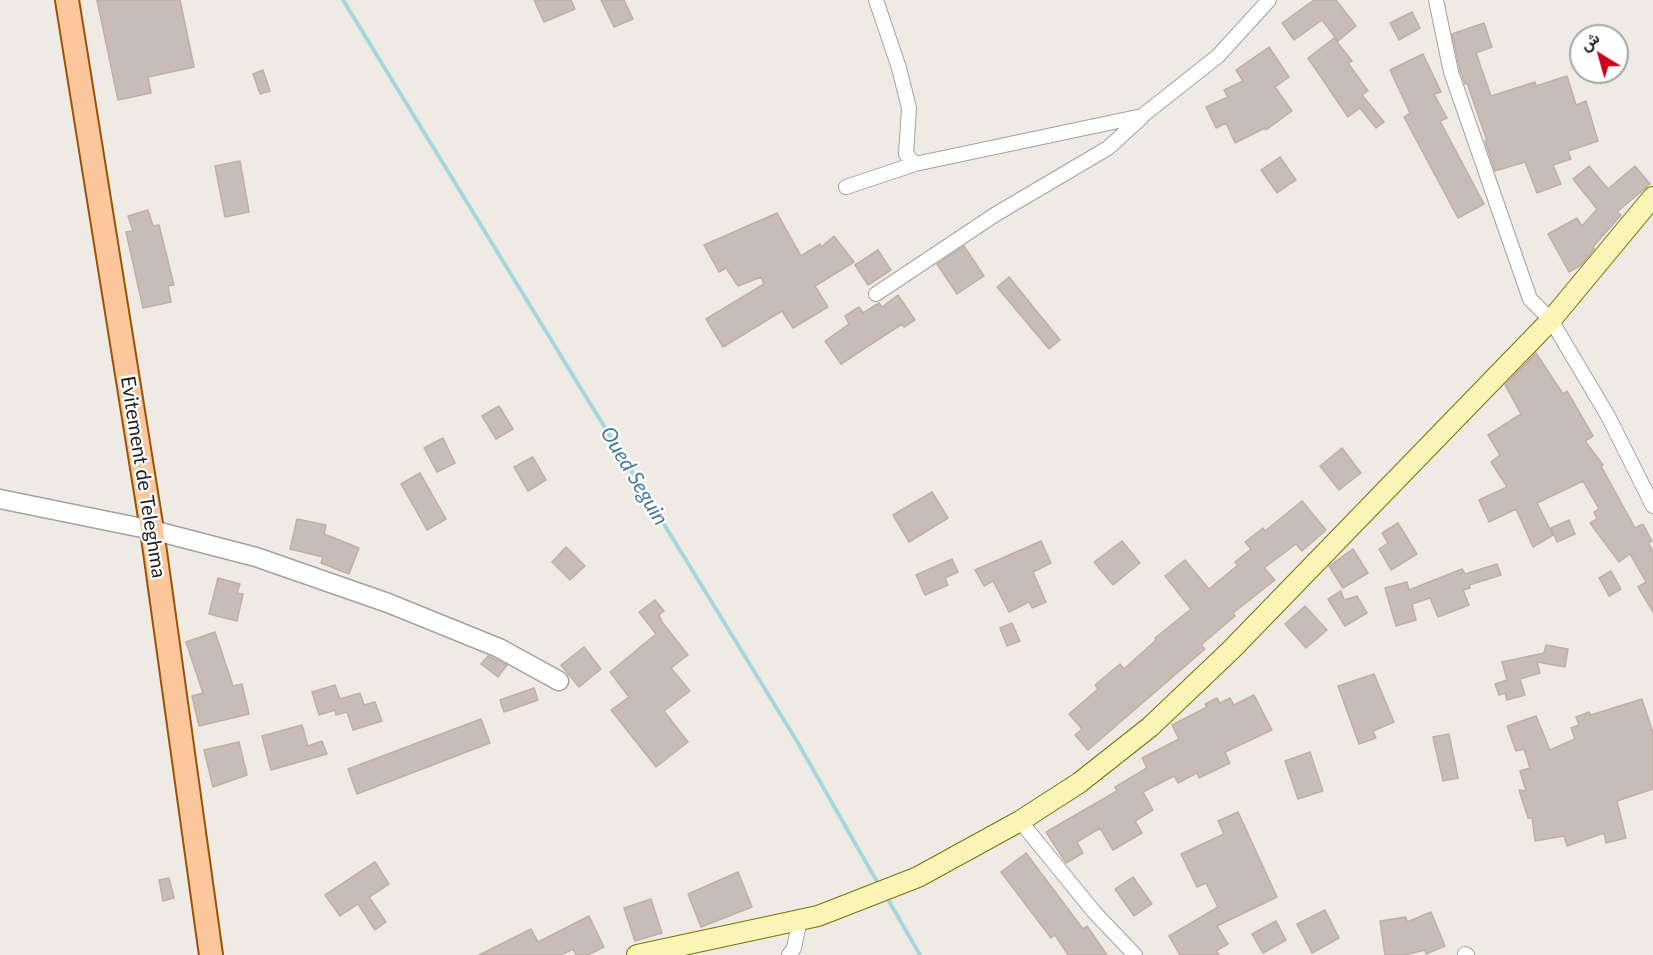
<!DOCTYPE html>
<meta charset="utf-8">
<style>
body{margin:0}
#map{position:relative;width:1653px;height:955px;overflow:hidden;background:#efeae4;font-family:Lato,Vazirmatn,sans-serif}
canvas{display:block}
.north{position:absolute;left:1569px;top:24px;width:60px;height:60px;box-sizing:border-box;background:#fff;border:2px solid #a5a5a5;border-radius:50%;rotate:323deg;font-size:16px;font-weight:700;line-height:24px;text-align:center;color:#1e1e1e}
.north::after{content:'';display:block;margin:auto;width:21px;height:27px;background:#cc0018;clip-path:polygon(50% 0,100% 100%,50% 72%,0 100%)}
</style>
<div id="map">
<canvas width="1653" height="955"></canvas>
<div class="north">ش</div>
</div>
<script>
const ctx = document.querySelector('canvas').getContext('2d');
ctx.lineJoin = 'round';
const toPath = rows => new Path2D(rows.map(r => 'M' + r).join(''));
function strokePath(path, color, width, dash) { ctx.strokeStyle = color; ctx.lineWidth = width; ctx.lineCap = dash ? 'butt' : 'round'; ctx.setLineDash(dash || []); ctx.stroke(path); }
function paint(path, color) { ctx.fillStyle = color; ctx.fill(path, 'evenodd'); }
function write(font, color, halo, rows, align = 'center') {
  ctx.font = font + ' Lato,sans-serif'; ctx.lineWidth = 4.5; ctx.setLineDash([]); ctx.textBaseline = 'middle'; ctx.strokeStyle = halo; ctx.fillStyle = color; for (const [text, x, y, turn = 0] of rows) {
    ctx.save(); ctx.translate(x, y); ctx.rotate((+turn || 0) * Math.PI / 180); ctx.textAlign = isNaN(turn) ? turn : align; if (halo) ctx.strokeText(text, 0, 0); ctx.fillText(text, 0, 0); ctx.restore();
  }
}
const stream = toPath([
 [343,0,798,743,880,887],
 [886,896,920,955]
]);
const building = toPath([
 [97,0,180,0,194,67,148,77,151,93,118,100,97,0],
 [534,0,571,0,575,9,544,22,534,0],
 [601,0,624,0,633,19,614,27,601,0],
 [1314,0,1336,0,1356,26,1338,41,1322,20,1294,40,1282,23,1314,0],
 [1412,12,1420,28,1399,40,1390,23,1412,12],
 [1484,23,1492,47,1476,53,1491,96,1535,82,1536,86,1567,76,1576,105,1586,101,1598,141,1568,151,1571,159,1553,165,1561,184,1537,193,1525,162,1495,171,1485,141,1487,141,1467,83,1465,84,1460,70,1452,34,1484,23],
 [1334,38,1352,61,1348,63,1368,91,1362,95,1384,122,1376,128,1360,108,1348,117,1308,58,1334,38],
 [1269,47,1289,77,1275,87,1292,111,1266,130,1265,128,1235,143,1226,123,1216,128,1206,107,1228,97,1224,90,1243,81,1236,70,1269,47],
 [1423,54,1441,92,1434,94,1447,118,1440,121,1484,204,1458,218,1404,117,1410,113,1390,70,1423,54],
 [263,70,270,91,260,94,253,74,263,70],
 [1280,157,1296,180,1277,193,1261,170,1280,157],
 [240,161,249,212,225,217,215,166,240,161],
 [1589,166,1608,189,1635,166,1650,184,1617,212,1621,215,1593,247,1594,249,1581,265,1569,272,1548,234,1577,218,1582,226,1597,209,1573,179,1589,166],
 [148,210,153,226,159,225,174,285,168,286,171,302,143,308,126,232,133,231,128,216,148,210],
 [777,213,801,256,820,244,821,247,834,236,854,262,815,286,828,307,793,328,782,311,723,347,706,319,764,284,761,277,738,286,726,268,719,272,704,245,777,213],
 [964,246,984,276,957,294,937,264,964,246],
 [878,250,891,270,868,285,855,265,878,250],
 [1009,277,1060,340,1049,349,997,287,1009,277],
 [898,295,915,320,904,327,902,324,841,364,825,341,849,324,845,316,859,307,863,313,879,303,882,307,898,295],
 [1536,353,1563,394,1567,391,1593,436,1585,441,1603,465,1601,466,1635,528,1643,524,1652,541,1648,543,1653,551,1653,612,1638,587,1646,582,1630,554,1619,562,1590,523,1597,519,1594,512,1599,509,1583,481,1537,503,1553,535,1533,547,1516,509,1489,522,1479,500,1507,487,1491,462,1500,455,1488,435,1521,414,1505,385,1536,353],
 [499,406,513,429,496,439,482,416,499,406],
 [443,438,455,463,437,472,424,448,443,438],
 [1342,448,1361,473,1339,490,1320,466,1342,448],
 [533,457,546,480,528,491,514,467,533,457],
 [420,473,446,519,427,530,401,484,420,473],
 [932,492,948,518,909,542,893,515,932,492],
 [1302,501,1326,530,1302,551,1296,544,1264,568,1275,580,1233,613,1235,616,1201,645,1205,649,1088,750,1075,735,1082,729,1069,714,1098,689,1095,685,1120,664,1124,669,1156,640,1155,638,1191,609,1165,576,1185,560,1209,589,1238,565,1235,562,1251,549,1245,542,1263,528,1265,531,1302,501],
 [297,519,326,525,324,534,359,548,349,574,321,563,323,557,290,549,297,519],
 [1569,520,1575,534,1557,542,1551,528,1569,520],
 [1398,523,1417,554,1391,570,1379,549,1388,543,1382,533,1398,523],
 [1041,541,1051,563,1033,572,1046,602,1032,608,1029,602,1009,612,993,581,984,586,975,570,1041,541],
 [1122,541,1140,563,1113,585,1094,562,1122,541],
 [566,547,585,566,570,580,552,562,566,547],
 [1353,549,1368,573,1343,588,1329,566,1353,549],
 [952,559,958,572,945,578,948,585,925,595,916,575,952,559],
 [1497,564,1501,575,1469,585,1470,588,1463,590,1469,605,1438,617,1430,598,1412,604,1416,620,1396,626,1385,588,1407,582,1409,590,1462,569,1465,574,1497,564],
 [1611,571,1621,589,1609,596,1599,578,1611,571],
 [218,578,240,584,237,593,243,594,237,621,209,614,218,578],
 [1341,591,1344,600,1357,596,1367,613,1345,626,1328,599,1341,591],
 [655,600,664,611,659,615,662,622,688,655,671,668,690,691,664,711,688,742,656,767,611,710,629,697,610,672,656,634,639,612,655,600],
 [1305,606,1327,630,1306,648,1285,624,1305,606],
 [1012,623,1020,641,1007,646,1000,628,1012,623],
 [215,632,233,686,242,684,249,714,199,726,192,696,203,693,186,642,215,632],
 [1546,645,1568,649,1565,667,1537,662,1540,673,1520,679,1525,695,1507,700,1505,693,1499,695,1495,684,1507,680,1502,662,1544,653,1546,645],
 [584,647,601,669,579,687,561,665,584,647],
 [488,656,507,665,498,677,481,664,488,656],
 [1374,674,1394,722,1373,731,1376,738,1359,744,1338,686,1374,674],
 [335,685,340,699,360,693,364,705,375,702,382,721,353,730,347,712,336,715,335,710,319,715,312,692,335,685],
 [534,688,538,700,504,712,500,700,534,688],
 [1254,695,1272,730,1225,752,1230,763,1199,778,1197,773,1178,783,1174,776,1143,792,1153,810,1135,821,1142,833,1113,850,1100,828,1077,842,1083,853,1066,863,1046,832,1117,791,1115,787,1147,768,1142,758,1179,739,1172,725,1207,707,1205,704,1217,698,1220,703,1230,698,1234,705,1254,695],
 [1642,699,1653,733,1653,789,1617,801,1626,838,1606,843,1604,833,1567,846,1564,836,1535,841,1532,818,1528,818,1519,790,1526,791,1520,771,1530,768,1524,749,1516,751,1507,726,1536,716,1550,750,1575,739,1571,728,1579,725,1576,717,1589,712,1591,715,1642,699],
 [481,719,490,743,357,794,348,769,481,719],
 [302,725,308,746,322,741,327,754,271,770,262,736,302,725],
 [1449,734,1458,778,1443,781,1433,737,1449,734],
 [239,742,247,775,213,787,204,750,239,742],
 [1310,752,1323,791,1298,799,1285,761,1310,752],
 [1238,812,1277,897,1217,926,1228,944,1216,951,1219,955,1180,955,1169,936,1218,907,1206,883,1197,887,1181,854,1224,834,1218,821,1238,812],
 [1026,853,1083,929,1087,926,1107,955,1068,955,1055,935,1051,938,1001,872,1026,853],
 [375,862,389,884,369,897,386,922,375,930,358,904,340,916,325,895,375,862],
 [738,872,752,907,701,927,688,894,738,872],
 [1133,877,1152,904,1134,916,1115,889,1133,877],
 [169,878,174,898,163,901,159,880,169,878],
 [651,899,662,933,635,941,624,908,651,899],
 [1325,910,1339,938,1312,953,1297,924,1325,910],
 [1431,912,1445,946,1426,954,1425,950,1405,955,1385,955,1380,921,1406,917,1407,922,1431,912],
 [589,916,604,947,588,955,576,955,573,949,561,955,479,955,531,929,538,942,589,916],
 [1276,921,1286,940,1263,953,1252,934,1276,921]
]);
const minor = toPath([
 [876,0,899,68,909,108,906,154,915,164],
 [1436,0,1451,72,1530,299,1551,320,1608,416,1653,506],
 [846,187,915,164,1142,116,1218,56,1269,0],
 [876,294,996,214,1108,148,1141,118],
 [1020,821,1095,913,1135,955],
 [1465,954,1467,955],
 [789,955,794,948,800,919]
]);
const tertiary = toPath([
 [0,499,152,530,256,557,388,603,499,648,559,681]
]);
const secondary = toPath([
 [637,955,818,916,918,877,1020,821,1079,783,1150,727,1231,650,1551,320,1653,197]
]);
const primary = toPath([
 [67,0,152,530,211,955]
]);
const streetNames = [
 ["Evitement de Teleghma",143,477,81]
];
const waterNames = [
 ["Oued Seguin",634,476,59]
];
strokePath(stream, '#a4d7dd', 4);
paint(building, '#c7bcb7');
strokePath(building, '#c1afa6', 1.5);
strokePath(minor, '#a2a2a2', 16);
strokePath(tertiary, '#a2a2a2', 21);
strokePath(secondary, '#767504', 22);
strokePath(primary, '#985400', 26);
strokePath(minor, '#fff', 14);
strokePath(tertiary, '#fff', 18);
strokePath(secondary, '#faf5b7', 20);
strokePath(primary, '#fcc79c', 22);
write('20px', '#1e1e1e', '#fff', streetNames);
write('italic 21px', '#447c9e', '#fff', waterNames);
</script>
